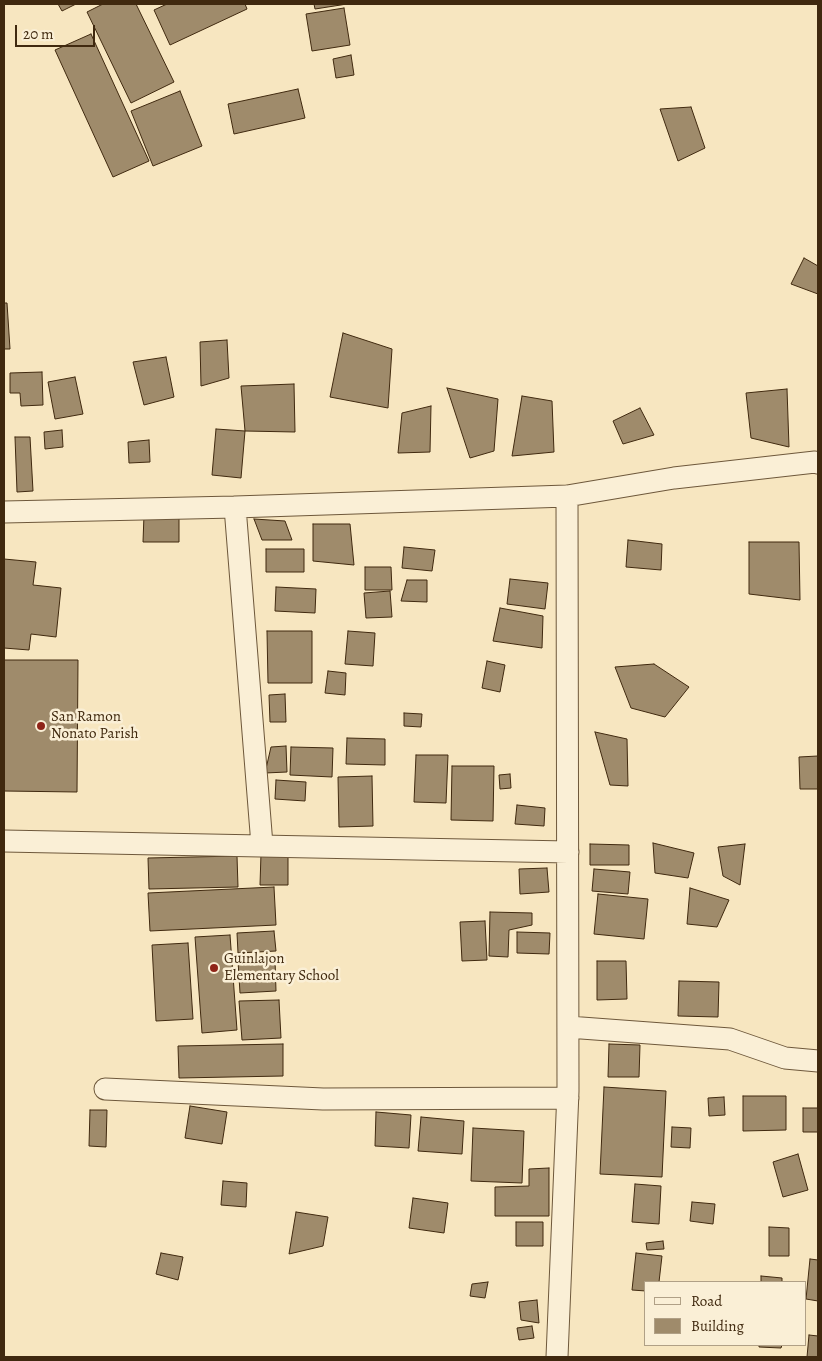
<!DOCTYPE html>
<style>
body{margin:0}
#map{position:relative;width:822px;height:1361px;overflow:hidden;background:#f7e6c0;font-family:Alegreya,serif}
canvas{display:block}
.frame{position:absolute;inset:0;border:5px solid #40290f;pointer-events:none}
.legend{position:absolute;left:644px;top:1281px;width:162px;height:65px;box-sizing:border-box;background:#faefd6;border:1px solid #b0a086;margin:0;padding:6px 9px;list-style:none;font-size:15px;color:#40290f}
.legend li{display:flex;align-items:center;gap:10px;height:25px}
.legend b{width:25px;border:1px solid #b0a086}
.scale{position:absolute;left:15px;top:25px;width:80px;height:22px;box-sizing:border-box;border:2px solid #40290f;border-top:0;padding-left:6px;font-size:15px;line-height:18px;white-space:nowrap;color:#40290f;-webkit-text-stroke:4px #faefd6;paint-order:stroke}
</style>
<div id="map">
<canvas width="822" height="1361"></canvas>
<div class="frame"></div>
<ul class="legend">
<li><b style="height:6px;background:#faefd6"></b>Road</li>
<li><b style="height:14px;background:#9f8b6b"></b>Building</li>
</ul>
<div class="scale">20 m</div>
</div>
<script>
const ctx = document.querySelector('canvas').getContext('2d');
ctx.lineJoin = 'round';
function paint(path, color) { ctx.fillStyle = color; ctx.fill(path, 'evenodd'); }
const toPath = rows => new Path2D(rows.map(r => 'M' + r).join(''));
function strokePath(path, color, width, dash) { ctx.strokeStyle = color; ctx.lineWidth = width; ctx.lineCap = dash ? 'butt' : 'round'; ctx.setLineDash(dash || []); ctx.stroke(path); }
function write(font, color, halo, rows, align = 'center') {
  ctx.font = font + ' Alegreya,serif'; ctx.lineWidth = 5; ctx.setLineDash([]); ctx.textBaseline = 'middle'; ctx.strokeStyle = halo; ctx.fillStyle = color; for (const [text, x, y, turn = 0] of rows) {
    ctx.save(); ctx.translate(x, y); ctx.rotate((+turn || 0) * Math.PI / 180); ctx.textAlign = isNaN(turn) ? turn : align; if (halo) ctx.strokeText(text, 0, 0); ctx.fillText(text, 0, 0); ctx.restore();
  }
}
const building = toPath([
 [58,4,76,4,62,11,58,4],
 [103,4,136,4,174,82,131,103,87,12,103,4],
 [167,4,245,4,247,9,170,45,154,10,167,4],
 [314,4,347,4,315,9,314,4],
 [344,8,350,45,312,51,306,14,344,8],
 [91,34,149,161,113,177,55,50,91,34],
 [351,55,354,75,336,78,333,59,351,55],
 [298,89,305,118,234,134,228,104,298,89],
 [180,91,202,146,153,166,131,111,180,91],
 [691,107,705,148,678,161,660,109,691,107],
 [804,258,818,266,818,294,791,284,804,258],
 [4,303,7,303,10,349,4,349,4,303],
 [343,333,392,349,388,408,330,397,343,333],
 [227,340,229,378,201,386,200,342,227,340],
 [166,357,174,397,144,405,133,362,166,357],
 [42,372,43,405,21,406,20,393,10,393,10,373,42,372],
 [75,377,83,414,55,419,48,382,75,377],
 [294,384,295,432,245,431,241,386,294,384],
 [447,388,498,399,494,451,470,458,447,388],
 [787,389,789,447,751,438,746,393,787,389],
 [522,396,552,401,554,452,512,456,522,396],
 [431,406,430,452,398,453,402,413,431,406],
 [640,408,654,435,623,444,613,421,640,408],
 [216,429,245,431,241,478,212,475,216,429],
 [62,430,63,447,45,449,44,432,62,430],
 [15,437,30,437,33,491,17,492,15,437],
 [149,440,150,462,129,463,128,442,149,440],
 [144,515,179,516,179,542,143,542,144,515],
 [254,519,285,521,292,540,262,540,254,519],
 [313,524,350,524,354,565,313,561,313,524],
 [628,540,662,544,661,570,626,567,628,540],
 [749,542,799,542,800,600,749,594,749,542],
 [404,547,435,550,432,571,402,568,404,547],
 [266,549,304,549,304,572,266,572,266,549],
 [4,559,36,562,33,585,61,588,56,637,31,634,29,650,4,648,4,559],
 [365,567,391,567,392,590,365,590,365,567],
 [510,579,548,583,545,609,507,604,510,579],
 [407,580,427,580,427,602,401,601,407,580],
 [276,587,316,589,315,613,275,611,276,587],
 [390,591,392,617,366,618,364,593,390,591],
 [500,608,543,616,542,648,493,641,500,608],
 [267,631,312,631,312,683,268,683,267,631],
 [348,631,375,633,373,666,345,664,348,631],
 [4,660,78,660,77,792,4,791,4,660],
 [487,661,505,665,500,692,482,688,487,661],
 [654,664,689,687,665,717,631,708,615,667,654,664],
 [328,671,346,673,345,695,325,693,328,671],
 [285,694,286,722,270,722,269,695,285,694],
 [404,713,422,714,421,727,404,726,404,713],
 [595,732,627,739,628,786,610,785,595,732],
 [347,738,385,739,385,765,346,764,347,738],
 [286,746,287,772,265,773,271,747,286,746],
 [291,747,333,748,332,777,290,775,291,747],
 [416,755,448,755,446,803,414,802,416,755],
 [818,756,818,789,800,789,799,757,818,756],
 [452,766,494,766,493,821,451,820,452,766],
 [510,774,511,788,500,789,499,775,510,774],
 [372,776,373,826,339,827,338,777,372,776],
 [276,780,306,782,305,801,275,799,276,780],
 [517,805,545,808,544,826,515,824,517,805],
 [653,843,694,853,688,878,655,873,653,843],
 [590,844,629,845,629,865,590,865,590,844],
 [745,844,740,885,723,876,718,847,745,844],
 [261,854,288,854,288,885,260,885,261,854],
 [237,856,238,887,149,889,148,858,237,856],
 [547,868,549,892,520,894,519,869,547,868],
 [594,869,630,872,628,894,592,891,594,869],
 [274,887,276,925,150,931,148,893,274,887],
 [690,888,729,900,717,927,687,924,690,888],
 [598,894,648,899,644,939,594,934,598,894],
 [490,912,532,913,532,925,509,930,508,957,489,956,490,912],
 [485,921,487,960,462,961,460,922,485,921],
 [274,931,276,951,238,953,237,933,274,931],
 [517,932,550,933,549,954,517,953,517,932],
 [230,935,237,1030,202,1033,195,937,230,935],
 [188,943,193,1019,156,1021,152,945,188,943],
 [275,959,276,991,240,993,238,961,275,959],
 [597,961,626,961,627,999,597,1000,597,961],
 [679,981,719,982,718,1017,678,1016,679,981],
 [279,1000,281,1038,242,1040,239,1001,279,1000],
 [283,1044,283,1076,179,1078,178,1046,283,1044],
 [609,1044,640,1045,639,1077,608,1077,609,1044],
 [604,1087,666,1091,662,1177,600,1174,604,1087],
 [743,1096,786,1096,786,1130,743,1131,743,1096],
 [724,1097,725,1115,709,1116,708,1098,724,1097],
 [190,1106,227,1112,222,1144,185,1138,190,1106],
 [803,1108,818,1108,818,1132,803,1132,803,1108],
 [90,1110,107,1110,106,1147,89,1146,90,1110],
 [376,1112,411,1115,409,1148,375,1146,376,1112],
 [421,1117,464,1121,462,1154,418,1151,421,1117],
 [672,1127,691,1128,690,1148,671,1147,672,1127],
 [473,1128,524,1131,522,1183,471,1181,473,1128],
 [798,1154,808,1190,783,1197,773,1162,798,1154],
 [549,1168,549,1216,495,1216,495,1187,529,1186,529,1169,549,1168],
 [223,1181,247,1183,246,1207,221,1205,223,1181],
 [635,1184,661,1186,659,1224,632,1222,635,1184],
 [413,1198,448,1203,444,1233,409,1228,413,1198],
 [692,1202,715,1204,713,1224,690,1221,692,1202],
 [296,1212,328,1217,323,1246,289,1254,296,1212],
 [516,1222,543,1222,543,1246,516,1246,516,1222],
 [769,1227,789,1228,789,1256,769,1256,769,1227],
 [663,1241,664,1249,647,1250,646,1243,663,1241],
 [161,1253,183,1257,178,1280,156,1274,161,1253],
 [636,1253,662,1256,659,1282,646,1282,646,1291,632,1290,636,1253],
 [810,1259,818,1260,818,1301,806,1299,810,1259],
 [761,1276,782,1278,782,1282,761,1282,761,1276],
 [488,1282,485,1298,470,1296,472,1284,488,1282],
 [537,1300,539,1323,521,1320,519,1302,537,1300],
 [532,1326,534,1338,519,1340,517,1328,532,1326],
 [809,1335,818,1336,818,1357,807,1357,809,1335],
 [759,1345,782,1345,781,1348,759,1347,759,1345]
]);
const minor = toPath([
 [235,507,262,845],
 [4,512,235,507,567,496,674,478,815,462,818,463],
 [4,841,568,852],
 [568,1027,730,1039,785,1058,818,1061],
 [105,1089,323,1099,568,1098],
 [557,1357,568,1091,567,496]
]);
const markers = [
 [41,726,5,"#8f2418"],
 [214,968,5,"#8f2418"]
];
const poiNames = [
 ["San Ramon",51,717],
 ["Nonato Parish",51,734],
 ["Guinlajon",224,959],
 ["Elementary School",224,976]
];
paint(building, '#9f8b6b');
strokePath(building, '#40290f', 1);
strokePath(minor, '#6e583b', 23);
strokePath(minor, '#faefd6', 21);
for (const [x, y, r, color] of markers) { const dot = new Path2D(); dot.arc(x, y, r, 0, 2 * Math.PI); ctx.fillStyle = color; ctx.fill(dot); strokePath(dot, '#faefd6', 2); }
write('15px', '#40290f', '#faefd6', poiNames, 'left');
</script>
